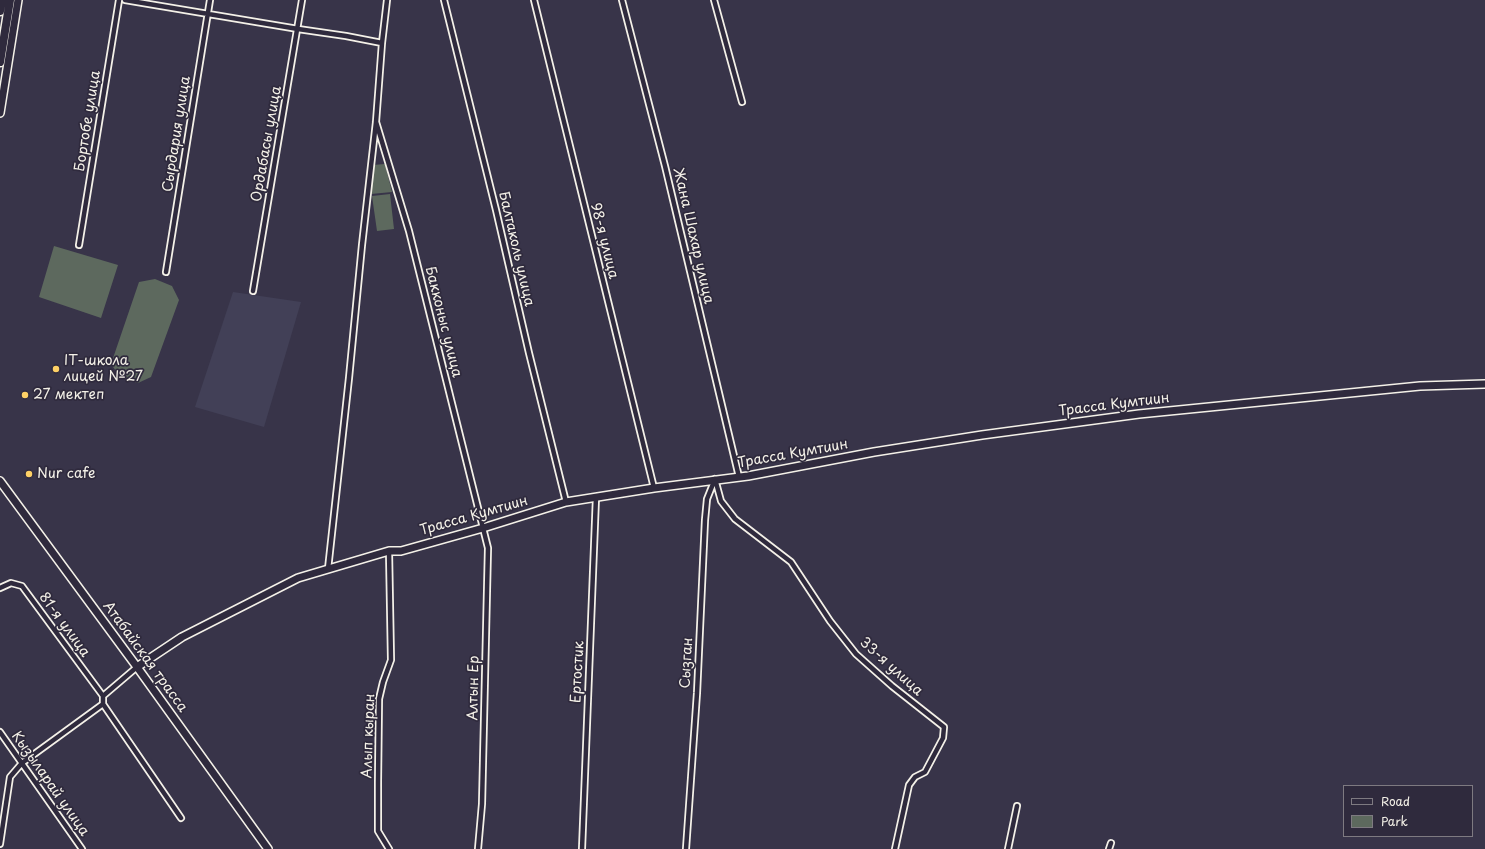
<!DOCTYPE html>
<meta charset="utf-8">
<style>
body{margin:0}
#map{position:relative;width:1485px;height:849px;overflow:hidden;background:#383449;font-family:"Playpen Sans",sans-serif}
canvas{display:block}
.legend{position:absolute;left:1343px;top:785px;width:130px;height:52px;box-sizing:border-box;background:#2f2a3d;border:1px solid #7e7a81;margin:0;padding:5px 7px;list-style:none;font-size:12px;color:#f4f1e8}
.legend li{display:flex;align-items:center;gap:8px;height:20px}
.legend b{width:20px;border:1px solid #7e7a81}
</style>
<div id="map">
<canvas width="1485" height="849"></canvas>
<ul class="legend">
<li><b style="height:5px;background:#2f2a3d"></b>Road</li>
<li><b style="height:11px;background:#5d695e"></b>Park</li>
</ul>
</div>
<script>
const ctx = document.querySelector('canvas').getContext('2d');
ctx.lineJoin = 'round';
function paint(path, color) { ctx.fillStyle = color; ctx.fill(path, 'evenodd'); }
const toPath = rows => new Path2D(rows.map(r => 'M' + r).join(''));
function strokePath(path, color, width, dash) { ctx.strokeStyle = color; ctx.lineWidth = width; ctx.lineCap = dash ? 'butt' : 'round'; ctx.setLineDash(dash || []); ctx.stroke(path); }
function write(font, color, halo, rows, align = 'center') {
  ctx.font = font + ' "Playpen Sans",sans-serif'; ctx.lineWidth = 3.5; ctx.setLineDash([]); ctx.textBaseline = 'middle'; ctx.strokeStyle = halo; ctx.fillStyle = color; for (const [text, x, y, turn = 0] of rows) {
    ctx.save(); ctx.translate(x, y); ctx.rotate((+turn || 0) * Math.PI / 180); ctx.textAlign = isNaN(turn) ? turn : align; if (halo) ctx.strokeText(text, 0, 0); ctx.fillText(text, 0, 0); ctx.restore();
  }
}
const built = toPath([
 [233,292,301,302,264,427,195,407]
]);
const green = toPath([
 [385,164,392,192,371,194,373,165],
 [390,194,394,229,377,231,372,196],
 [54,246,118,265,101,318,39,297],
 [155,279,172,286,179,300,151,377,138,383,121,378,111,364,139,282]
]);
const street = toPath([
 [125,0,298,29,346,36,382,43],
 [444,0,496,210,529,353,566,502],
 [534,0,654,488],
 [622,0,665,166,739,477],
 [714,0,742,102],
 [376,122,409,231,488,548,482,804,478,849],
 [79,245,119,0],
 [166,272,210,0],
 [253,291,302,0],
 [715,479,721,501,735,519,791,562,830,621,856,654,892,686,944,727,943,738,925,772,915,777,909,785,895,849],
 [389,551,391,660,383,682,379,699,378,782,378,831,389,849],
 [328,569,349,378,362,245,376,122,382,43,387,0],
 [0,588,11,583,22,586,103,696],
 [103,704,181,818],
 [0,732,82,849],
 [0,844,10,777,22,763,103,704,103,696,137,667],
 [582,849,596,497],
 [686,849,697,693,705,520,707,499,715,479],
 [1008,849,1017,806],
 [1109,849,1111,843]
]);
const secondary = toPath([
 [0,113,18,0],
 [0,481,137,667,268,849],
 [137,667,182,637,298,578,389,551,401,551,483,528,566,502,654,488,748,476,874,452,982,435,1139,414,1420,386,1485,384]
]);
const highway = toPath([
 [0,11,2,0],
 [0,62,10,0]
]);
const markers = [
 [56,369,4,"#ffd166"],
 [25,395,4,"#ffd166"],
 [29,474,4,"#ffd166"]
];
const streetNames = [
 ["Бортобе улица",88,121,-81],
 ["Сырдария улица",177,134,-81],
 ["Ордабасы улица",267,144,-80],
 ["Жана Шахар улица",693,236,77],
 ["98-я улица",604,241,76],
 ["Балтаколь улица",516,249,77],
 ["Бакконыс улица",443,322,76],
 ["Трасса Кумтиин",1114,405,-7],
 ["Трасса Кумтиин",793,454,-10],
 ["Трасса Кумтиин",474,516,-16],
 ["81-я улица",64,625,54],
 ["Атабайская трасса",145,657,54],
 ["Сызган",687,663,-87],
 ["33-я улица",891,667,42],
 ["Ертостик",578,672,-87],
 ["Алтын Ер",474,688,-89],
 ["Алып кыран",369,736,-88],
 ["Кызыларай улица",50,784,55]
];
const poiNames = [
 ["IT-школа",64,361],
 ["лицей №27",64,377],
 ["27 мектеп",33,395],
 ["Nur cafe",37,474]
];
paint(built, '#424057');
paint(green, '#5d695e');
strokePath(street, '#f4f1e8', 8);
strokePath(secondary, '#f4f1e8', 10);
strokePath(highway, '#f4f1e8', 11);
strokePath(street, '#2f2a3d', 4.5);
strokePath(secondary, '#2f2a3d', 7);
strokePath(highway, '#2f2a3d', 8);
for (const [x, y, r, color] of markers) { const dot = new Path2D(); dot.arc(x, y, r, 0, 2 * Math.PI); ctx.fillStyle = color; ctx.fill(dot); strokePath(dot, '#2f2a3d', 1.5); }
write('14px', '#f4f1e8', '#2f2a3d', streetNames);
write('14px', '#f4f1e8', '#2f2a3d', poiNames, 'left');
</script>
